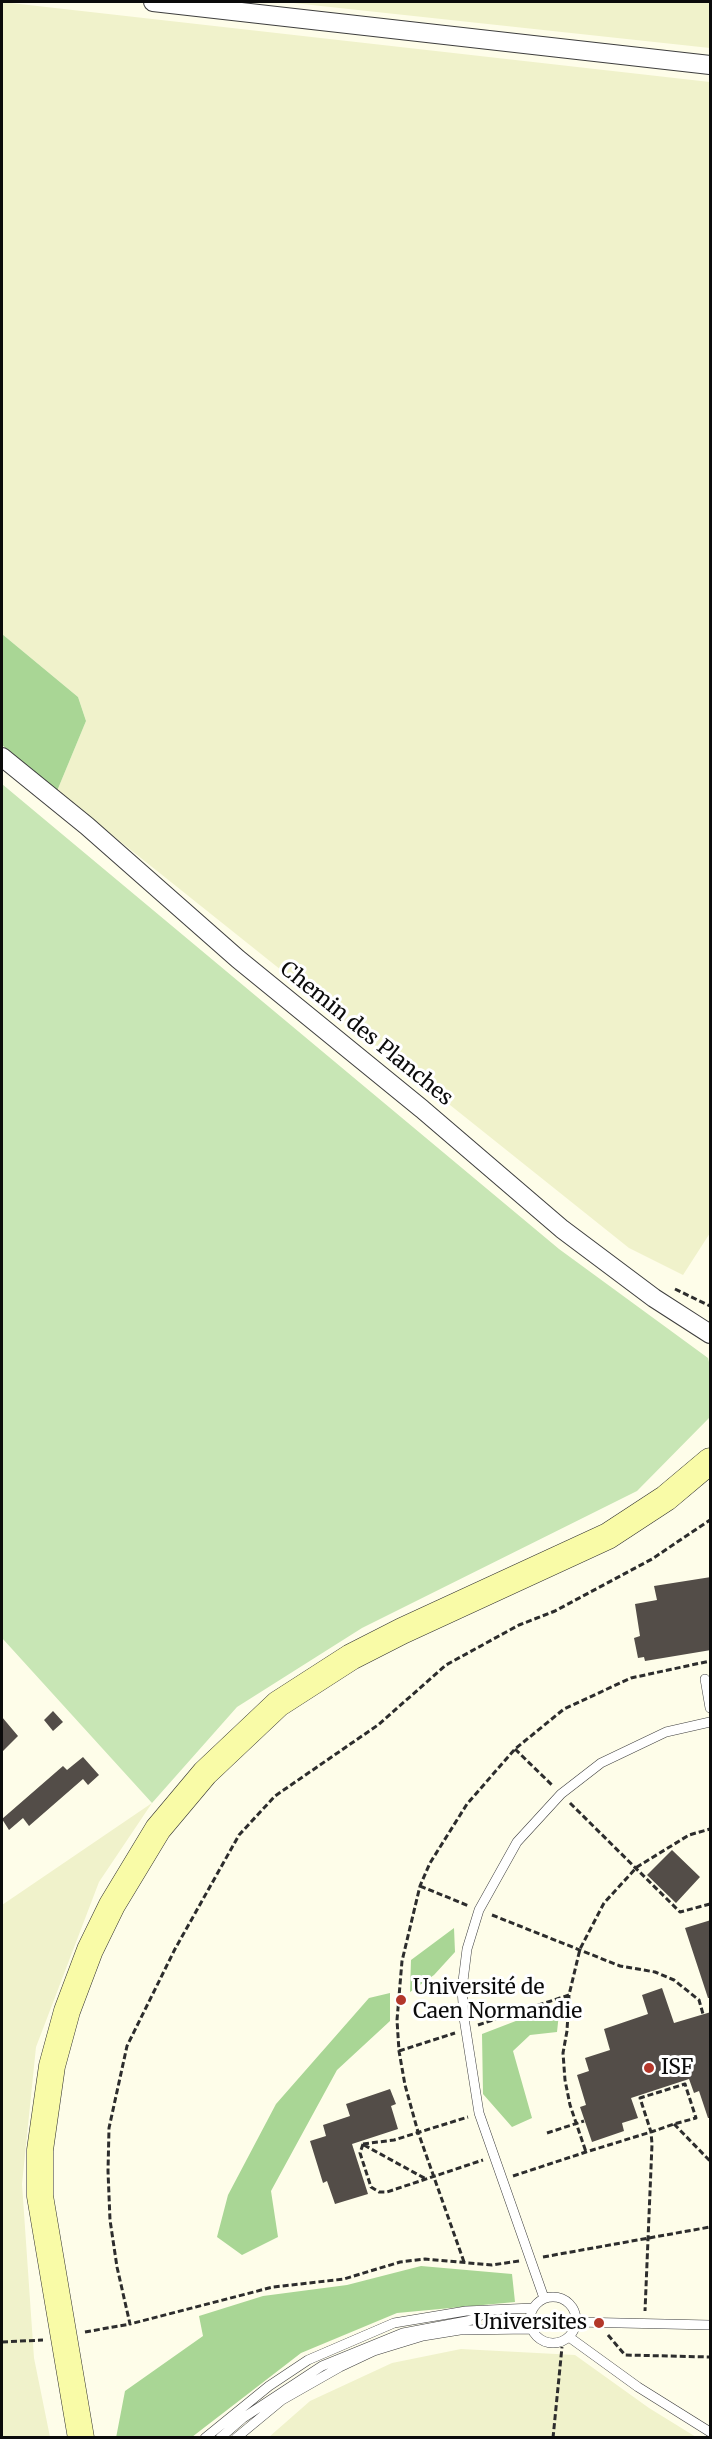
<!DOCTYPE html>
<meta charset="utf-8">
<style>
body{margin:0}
#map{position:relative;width:712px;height:2439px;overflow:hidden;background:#fefde9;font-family:Merriweather,serif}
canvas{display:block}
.frame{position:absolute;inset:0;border:3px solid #0b0b0b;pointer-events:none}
</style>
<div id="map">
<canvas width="712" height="2439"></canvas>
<div class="frame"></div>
</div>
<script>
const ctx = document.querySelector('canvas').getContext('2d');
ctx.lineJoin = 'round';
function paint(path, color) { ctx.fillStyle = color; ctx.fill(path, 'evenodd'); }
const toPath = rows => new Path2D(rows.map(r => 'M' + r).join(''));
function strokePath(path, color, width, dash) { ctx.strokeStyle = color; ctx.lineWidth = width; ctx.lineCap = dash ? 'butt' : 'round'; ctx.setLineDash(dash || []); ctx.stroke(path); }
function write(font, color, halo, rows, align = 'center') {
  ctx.font = font + ' Merriweather,serif'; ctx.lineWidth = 6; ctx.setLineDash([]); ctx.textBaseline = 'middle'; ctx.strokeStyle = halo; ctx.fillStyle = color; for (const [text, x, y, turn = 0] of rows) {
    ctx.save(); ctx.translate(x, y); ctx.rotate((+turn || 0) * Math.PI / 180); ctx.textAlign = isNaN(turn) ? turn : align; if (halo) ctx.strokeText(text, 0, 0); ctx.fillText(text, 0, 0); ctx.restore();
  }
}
const farmland = toPath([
 [2,2,710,82,710,1233,683,1275,629,1248,57,791,86,721,78,697,2,634],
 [284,2,710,2,710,48],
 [152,1803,99,1882,36,2047,22,2184,34,2358,50,2437,2,2437,2,1905],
 [461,2349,575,2355,649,2408,696,2437,269,2437,310,2401,392,2363]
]);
const green = toPath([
 [2,784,559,1249,708,1358,710,1366,710,1417,637,1491,362,1628,237,1707,152,1803,2,1638]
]);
const forest = toPath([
 [2,634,78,697,86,721,57,791,2,745],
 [454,1928,455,1952,434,1975,410,1992,411,1960],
 [390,1993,390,2021,337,2070,271,2191,278,2237,242,2255,217,2237,228,2195,276,2104,369,1998],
 [560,2004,557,2032,530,2035,513,2051,532,2118,512,2127,483,2094,482,2034],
 [421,2266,512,2274,515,2302,397,2313,301,2353,192,2437,116,2438,125,2391,203,2336,199,2316,263,2296,347,2285]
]);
const building = toPath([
 [711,1577,711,1650,645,1661,644,1657,638,1658,634,1638,640,1636,635,1604,657,1600,654,1586],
 [53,1711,63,1722,53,1731,44,1720],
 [2,1717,18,1736,2,1752],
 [83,1757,99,1775,88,1785,83,1779,29,1826,23,1818,9,1830,2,1819,63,1766,67,1770],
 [672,1850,700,1877,676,1903,647,1875],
 [711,1920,711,1998,708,1998,685,1928],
 [662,1988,674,2023,711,2012,711,2118,708,2118,699,2091,694,2093,689,2079,631,2098,638,2118,622,2123,624,2131,592,2142,580,2107,586,2105,577,2075,589,2071,585,2058,610,2050,604,2029,648,2014,642,1995],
 [390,2089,396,2104,391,2106,398,2129,352,2144,368,2194,335,2204,327,2181,323,2183,310,2141,326,2136,323,2125,350,2116,346,2104]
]);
const path = toPath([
 [675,1289,710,1306],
 [515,1749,553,1786],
 [570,1803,680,1912,710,1904],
 [420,1886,469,1906],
 [492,1915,620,1966,655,1972,674,1980,699,2000,703,2014],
 [569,1995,567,2031,563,2053,565,2080,570,2105,586,2152],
 [478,2025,569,1995,580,1949,604,1903,637,1867,689,1835,710,1829],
 [399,2051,455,2033],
 [674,2124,710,2161],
 [547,2133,584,2121],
 [363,2144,360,2153,371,2187,379,2192,387,2192,483,2160],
 [363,2144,394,2140,468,2117],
 [364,2145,426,2179],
 [513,2176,586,2152,651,2132,674,2124,696,2118,685,2084,640,2098,651,2132,652,2144,645,2311],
 [543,2257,710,2227],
 [519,2261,492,2265,425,2259,400,2262,344,2279,273,2287,130,2324,117,2267,110,2220,108,2171,109,2128,127,2046,175,1949,239,1835,275,1796,378,1725,446,1665,519,1625,555,1611,652,1559,710,1520],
 [464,2262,418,2132,405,2085,399,2051,397,2020,402,1961,420,1886,430,1863,467,1804,515,1749,564,1709,631,1678,710,1661],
 [85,2332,130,2324],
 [608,2335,625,2355,710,2357],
 [2,2342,43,2340],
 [553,2438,562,2347]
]);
const service = toPath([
 [705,1679,710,1708],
 '530 2320a23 23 0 1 1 46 0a23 23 0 1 1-46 0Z',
 [544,2298,479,2113,464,2018,462,1989,467,1949,479,1910,517,1842,561,1794,601,1763,666,1732,710,1722],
 [576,2322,710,2325],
 [569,2337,638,2387,710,2432],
 [205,2438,269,2386,308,2360,394,2323,466,2311,533,2308],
 [220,2438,243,2418,322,2366,403,2333,472,2320,488,2311],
 [236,2438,282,2400,340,2367,374,2351,423,2336,460,2330,531,2329]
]);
const minor = toPath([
 [153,2,710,65],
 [2,757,87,826,238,959,422,1109,562,1229,654,1298,710,1334]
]);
const secondary = toPath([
 [81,2438,40,2196,40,2150,52,2066,67,2011,90,1950,112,1905,158,1829,205,1773,278,1704,351,1657,402,1631,608,1536,666,1498,710,1461]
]);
const markers = [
 [401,2000,6,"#b3372a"],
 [649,2068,6,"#b3372a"],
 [599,2323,6,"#b3372a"]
];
const streetNames = [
 ["Chemin des Planches",366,1034,39]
];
const poiNames = [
 ["Université de",413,1988],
 ["Caen Normandie",413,2012],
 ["ISF",661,2068],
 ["Universites",587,2323,"right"]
];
paint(farmland, '#f0f2cb');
paint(green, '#c8e6b5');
paint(forest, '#a9d695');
paint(building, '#534d48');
strokePath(service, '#3e3e3e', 10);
strokePath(minor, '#3e3e3e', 20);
strokePath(secondary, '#2d2d2d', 27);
strokePath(path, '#2d2d2d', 3, [6, 3]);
strokePath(service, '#fff', 9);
strokePath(minor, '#fff', 18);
strokePath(secondary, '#f9fba7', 26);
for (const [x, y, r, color] of markers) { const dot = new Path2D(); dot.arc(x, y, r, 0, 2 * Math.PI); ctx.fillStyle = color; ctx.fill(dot); strokePath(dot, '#fff', 2); }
write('21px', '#0b0b0b', '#fff', streetNames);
write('21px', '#0b0b0b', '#fff', poiNames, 'left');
</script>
